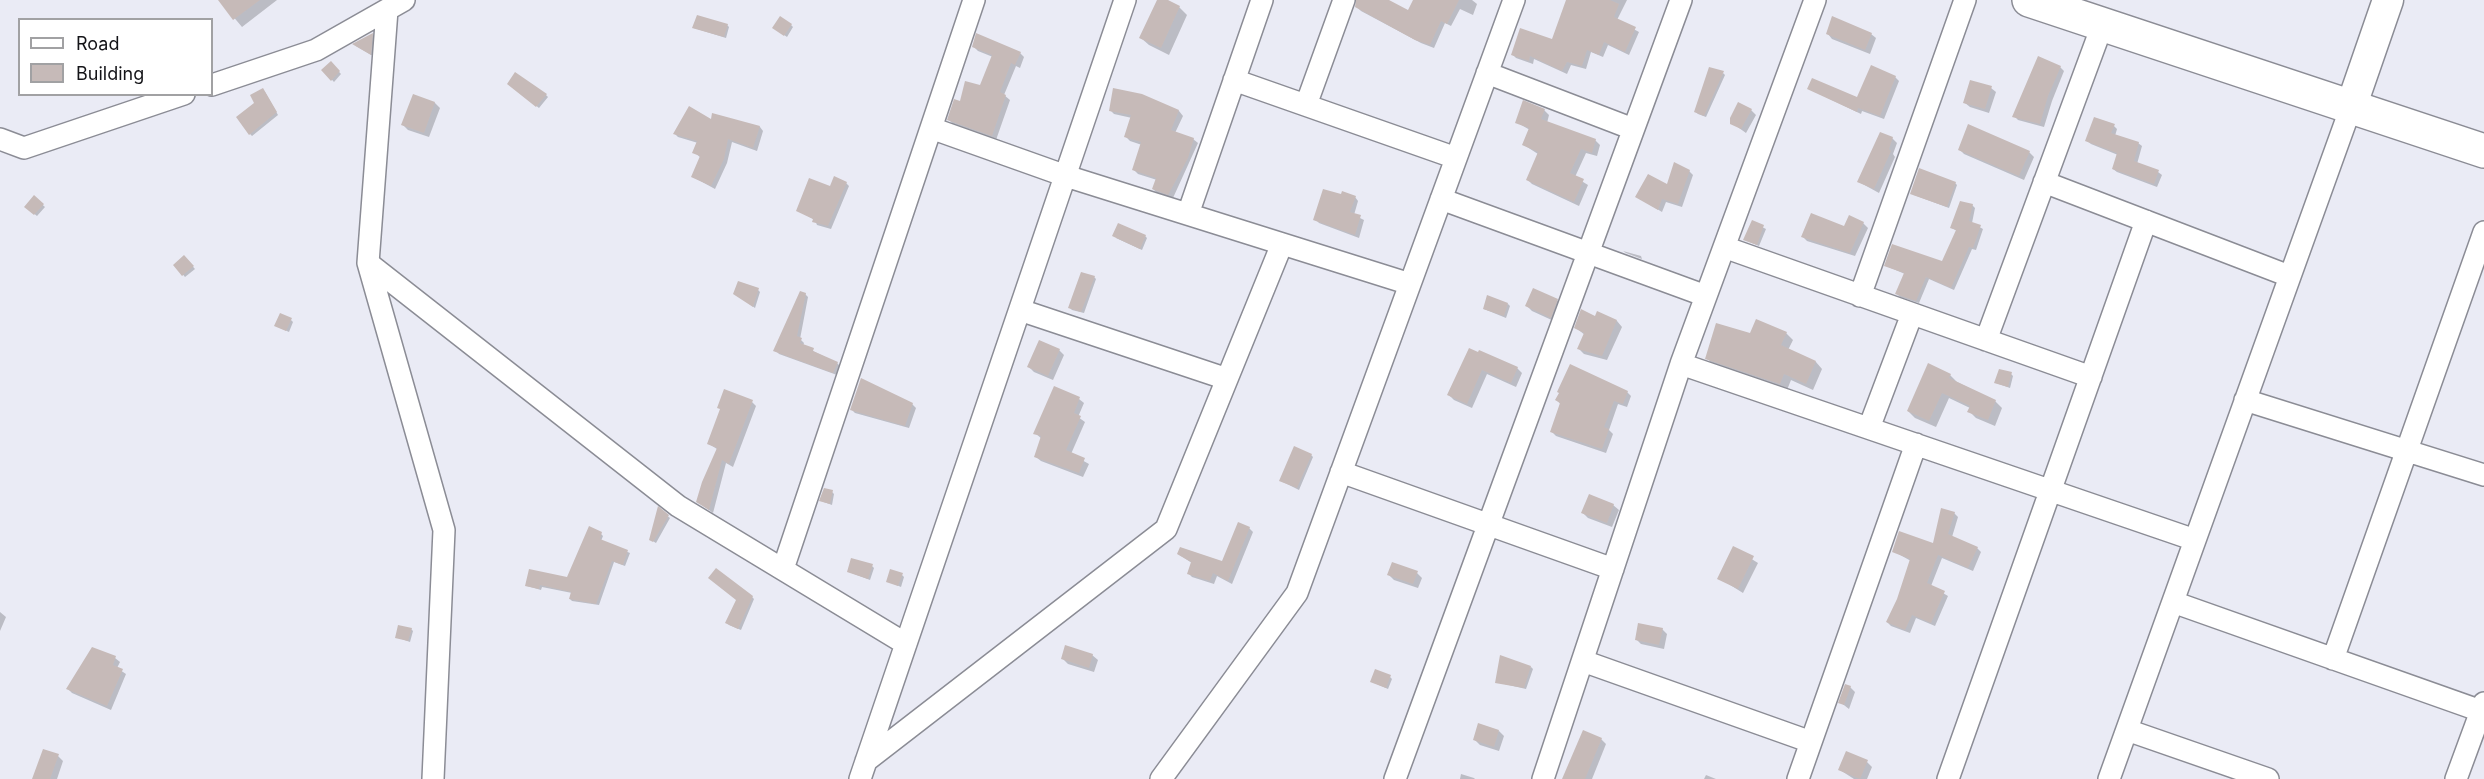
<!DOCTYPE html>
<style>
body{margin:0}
#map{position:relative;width:2484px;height:779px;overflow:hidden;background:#eaebf5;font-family:Inter,sans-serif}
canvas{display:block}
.legend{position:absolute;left:18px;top:18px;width:195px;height:78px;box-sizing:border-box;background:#fff;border:2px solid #a1a1a3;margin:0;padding:8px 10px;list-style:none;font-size:18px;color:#141418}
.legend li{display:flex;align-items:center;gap:12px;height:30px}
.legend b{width:30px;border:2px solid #a1a1a3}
</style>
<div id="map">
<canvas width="2484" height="779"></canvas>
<ul class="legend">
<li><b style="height:8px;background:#fff"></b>Road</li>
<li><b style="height:16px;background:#c6bab8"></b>Building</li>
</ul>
</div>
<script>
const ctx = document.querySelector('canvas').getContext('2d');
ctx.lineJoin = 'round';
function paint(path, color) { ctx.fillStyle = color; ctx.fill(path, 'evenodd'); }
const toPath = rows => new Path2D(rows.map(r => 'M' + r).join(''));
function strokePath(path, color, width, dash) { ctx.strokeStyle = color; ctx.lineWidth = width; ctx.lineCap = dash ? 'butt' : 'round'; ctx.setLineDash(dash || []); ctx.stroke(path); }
const shadow = toPath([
 [224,0,277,0,242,27,221,2],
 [1158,0,1165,0,1179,7,1187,15,1169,55,1149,45,1141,38],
 [1361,0,1386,0,1409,12,1416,0,1472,0,1477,4,1473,15,1460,9,1451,26,1445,23,1434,48,1421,43,1361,11,1357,7],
 [1567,0,1627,0,1617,20,1639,32,1629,55,1608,45,1603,57,1591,52,1586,69,1571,65,1567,74,1534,59,1533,64,1516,58,1512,54,1553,41],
 [727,25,729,27,726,38,694,28],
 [791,25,793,27,787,37,776,29],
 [372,34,374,36,373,56,356,46],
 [1828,34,1871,34,1876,38,1870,54,1832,39],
 [973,46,1020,53,1024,57,1020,68,1016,66,1004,95,1010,100,996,140,953,124,949,120,961,103,981,87,993,57,978,51],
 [331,63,341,74,334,82,323,70],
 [2060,67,2064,71,2052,101,2044,127,2018,120,2014,116],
 [1723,73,1725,75,1706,117,1698,114,1696,112],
 [1895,77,1899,81,1884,119,1862,111,1861,114,1809,89,1858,99],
 [511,86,546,95,548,97,539,108],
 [1991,88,1996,92,1989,113,1970,107,1965,103],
 [265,92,278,115,252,136,250,134,256,104],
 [1142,95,1179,111,1183,116,1175,133,1193,139,1198,143,1173,198,1157,193,1153,189,1157,180,1138,174,1134,170,1142,145,1130,141,1126,137,1132,118,1114,114,1110,110],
 [414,96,435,103,440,108,429,137,408,130,403,125],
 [1544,110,1549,115,1547,123,1595,140,1600,145,1597,156,1586,153,1575,177,1588,185,1579,206,1532,184,1527,179,1538,154,1524,145,1530,130,1516,122],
 [1751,110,1756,115,1746,133,1732,123],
 [712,121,760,127,763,131,757,151,732,142,727,163,715,189,693,177,701,158,694,152,698,143,678,137,675,134],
 [1969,126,2029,152,2034,157,2024,180,1964,154,1960,150],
 [2114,126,2117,129,2115,136,2138,143,2142,146,2137,164,2158,172,2162,175,2157,187,2117,172,2113,169,2118,155,2091,144,2087,141],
 [1892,138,1897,143,1893,154,1895,157,1879,193,1859,182],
 [1689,171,1693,175,1682,207,1666,202,1662,212,1637,197,1667,186],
 [846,183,849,186,831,229,817,225,815,220,798,211,831,188],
 [1955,183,1957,185,1949,208,1914,195],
 [34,197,45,207,37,216,26,207],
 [1355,197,1358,201,1354,215,1364,220,1359,238,1319,223,1315,219],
 [1972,205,1975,208,1972,223,1983,229,1976,250,1972,249,1954,290,1929,279,1919,303,1900,297,1897,294,1905,274,1886,266,1943,263,1957,231,1952,228],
 [1752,222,1766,229,1759,246,1745,240],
 [1863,223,1868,228,1855,256,1807,241,1803,237],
 [1145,236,1147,238,1142,250,1116,238],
 [1623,251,1641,256,1642,259,1626,253],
 [184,257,195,269,185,277,175,265],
 [1094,277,1096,279,1084,313,1072,310,1070,308],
 [758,290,760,292,755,308,737,295],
 [805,294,808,297,800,339,804,343,803,346,837,363,840,366,837,375,779,354,775,350],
 [1557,300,1562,305,1556,322,1532,311,1527,306],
 [1508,304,1510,306,1506,318,1484,309],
 [1598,313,1617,321,1622,327,1607,360,1584,354,1579,349,1585,335,1576,328,1596,318],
 [291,320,293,322,289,332,278,327],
 [1786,333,1793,340,1788,350,1816,362,1822,369,1813,390,1791,380,1787,390,1713,365,1707,358],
 [1059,350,1064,355,1053,380,1034,372,1029,367],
 [1469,350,1517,368,1522,373,1516,387,1487,374,1472,408,1454,400,1449,395],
 [2011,374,2013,376,2010,388,1996,383],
 [1950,375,1957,382,1995,401,2002,408,1995,426,1976,418,1969,411,1970,408,1949,398,1936,427,1915,418,1908,411],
 [1627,392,1631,396,1627,407,1618,404,1609,430,1613,434,1606,453,1556,436,1552,432,1561,405,1557,400],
 [1079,399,1084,403,1078,417,1085,422,1071,454,1089,464,1083,477,1041,461,1036,457,1042,439,1035,433],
 [752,402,756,406,733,467,726,463,713,513,698,502,717,449,709,444],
 [912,404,916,408,909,428,855,413,852,410],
 [1311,455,1313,457,1299,490,1281,481],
 [832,492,834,494,832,505,821,501],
 [1613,505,1619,510,1612,527,1588,518,1583,513],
 [659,509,670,518,656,543,651,540],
 [1954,513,1958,517,1952,537,1977,548,1981,552,1973,571,1942,558,1931,586,1948,596,1935,626,1916,618,1910,633,1891,626,1887,622,1898,599,1911,561,1893,551,1934,545],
 [1249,528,1253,532,1232,584,1217,576,1214,584,1192,577,1188,573,1192,563,1178,554,1222,562],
 [601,534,603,536,601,541,630,553,625,566,614,562,599,605,572,601,570,599,572,593,542,587,541,590,527,586,568,578],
 [1734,548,1758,563,1743,593,1719,578],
 [872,566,874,568,870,580,849,572],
 [1417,573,1422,578,1418,588,1394,580,1389,575],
 [902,575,904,577,901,587,887,581],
 [752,597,754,599,741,630,729,625,727,623],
 [0,612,6,617,0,631],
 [411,629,413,631,410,642,396,637],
 [1662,629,1667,634,1664,649,1641,644,1636,639],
 [92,649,115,658,120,662,117,668,126,674,111,710,72,693,68,689],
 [1092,655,1098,660,1094,672,1068,664,1063,659],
 [1531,667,1533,669,1526,689,1496,682],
 [1390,677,1392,679,1388,689,1372,682],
 [1850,687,1855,692,1849,709,1840,702],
 [1499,731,1504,736,1499,751,1480,745,1475,740],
 [1601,739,1606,744,1592,779,1568,779],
 [58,756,63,761,57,779,34,779],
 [1867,762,1872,767,1867,779,1854,779,1840,770],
 [1461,774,1474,778,1475,779,1460,779],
 [1706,775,1716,779,1704,779]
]);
const building = toPath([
 [218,0,260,0,233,20],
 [1157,0,1168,0,1180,6,1161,48,1139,38],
 [1356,0,1389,0,1408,10,1413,0,1459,0,1447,24,1441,21,1430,45,1415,40,1355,7],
 [1566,0,1610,0,1619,4,1614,17,1636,27,1625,52,1604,42,1599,55,1587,50,1582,66,1567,62,1562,71,1530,56,1529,61,1511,55,1520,28,1552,39],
 [697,15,728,24,724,37,692,28],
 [780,16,792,24,784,36,772,28],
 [1832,16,1872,33,1865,50,1826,34],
 [373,33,371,55,352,44],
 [976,33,1021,52,1015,65,1011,63,1000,92,1006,95,992,136,947,120,954,99,960,101,965,81,980,85,992,55,972,47],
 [2038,56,2061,66,2048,96,2040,124,2012,117],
 [331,61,340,71,331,81,321,70],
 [1871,65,1896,76,1880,116,1858,108,1857,112,1807,89,1812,78,1857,97],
 [1709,67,1724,71,1704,116,1694,112],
 [515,72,547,94,536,107,507,84],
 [1970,80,1992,86,1985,109,1963,103],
 [263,88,277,112,249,135,236,117,254,103,250,95],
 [1113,88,1142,94,1179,110,1171,130,1194,138,1188,158,1168,195,1152,189,1156,178,1132,170,1141,142,1124,137,1131,115,1109,111],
 [413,94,435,102,424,133,401,125],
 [1523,100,1545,109,1541,119,1596,139,1592,153,1581,149,1570,173,1584,179,1574,202,1526,180,1538,152,1522,145,1529,128,1515,123],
 [1738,102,1752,109,1741,129,1730,124,1730,118],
 [689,106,711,119,712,113,760,126,753,148,728,139,724,159,711,186,691,177,700,156,692,153,697,141,673,134],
 [2094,117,2115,124,2111,133,2139,142,2134,161,2159,170,2154,184,2112,169,2117,153,2085,141],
 [1968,124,2030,151,2019,176,1958,150],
 [1880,132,1893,137,1889,149,1891,151,1874,189,1857,182],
 [1674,162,1690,170,1678,204,1662,199,1658,210,1635,197,1648,174,1667,184],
 [1919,168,1956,182,1947,207,1910,194],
 [834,176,847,182,828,226,812,222,813,219,796,211,809,178,830,186],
 [1323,189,1341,194,1342,191,1356,196,1350,212,1361,215,1355,235,1313,220],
 [34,195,44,204,34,215,24,207],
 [1960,201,1973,204,1969,221,1981,225,1973,248,1969,247,1951,288,1926,277,1916,301,1895,294,1904,273,1884,266,1892,244,1942,261,1956,230,1950,228],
 [1811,213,1844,226,1849,215,1864,222,1850,253,1801,237],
 [1752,220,1764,225,1757,245,1743,240],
 [1118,223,1146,235,1140,249,1112,236],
 [184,255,194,266,182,276,173,265],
 [1081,272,1095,276,1081,312,1068,308],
 [738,281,759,288,753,307,733,294],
 [1533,288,1558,299,1551,318,1525,306],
 [800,291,806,293,797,336,802,338,800,343,814,348,813,351,838,362,833,373,773,351],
 [1487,295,1508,303,1504,316,1483,309],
 [1581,309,1595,316,1597,311,1617,320,1602,356,1577,349,1584,333,1574,328],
 [280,313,292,318,286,331,274,326],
 [1756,319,1787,332,1781,345,1816,361,1806,384,1784,374,1780,384,1705,359,1716,323,1750,333],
 [1039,340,1060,349,1048,376,1027,367],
 [1469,348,1478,352,1479,350,1518,367,1511,383,1482,370,1467,404,1447,395],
 [1928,363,1951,374,1949,378,1996,400,1988,420,1967,412,1970,406,1942,393,1929,421,1907,411],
 [1570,364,1628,391,1623,404,1614,401,1604,427,1609,429,1602,449,1550,432,1560,403,1555,400,1559,393,1557,392],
 [1999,369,2012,372,2008,387,1994,383],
 [861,378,913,403,905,426,850,410],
 [1054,386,1080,397,1074,413,1081,416,1066,450,1085,458,1079,473,1034,457,1041,436,1033,434],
 [724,389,753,400,729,464,722,460,709,510,696,502,702,482,717,448,707,444,720,409,717,408],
 [1294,446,1312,454,1297,488,1279,481],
 [824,488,833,490,830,504,819,501],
 [1589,494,1614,504,1607,523,1581,513],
 [658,506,669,515,653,542,649,540],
 [1941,508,1955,512,1948,534,1978,547,1968,568,1938,555,1927,583,1945,591,1931,623,1912,615,1905,630,1886,622,1897,599,1910,559,1892,552,1899,531,1933,543],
 [1238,522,1250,527,1228,581,1213,573,1210,581,1187,574,1191,562,1177,554,1180,547,1222,561],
 [589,526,602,532,600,539,628,550,623,565,612,561,596,604,569,599,571,592,540,585,539,589,525,586,529,569,567,577],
 [1733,546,1754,556,1738,589,1717,579],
 [851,558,873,564,868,579,847,572],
 [1392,562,1418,571,1413,584,1387,575],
 [716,568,753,596,738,629,725,623,736,600,708,578],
 [890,569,903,573,898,586,886,582],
 [1638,623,1663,628,1659,645,1635,640],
 [398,625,412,628,408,641,395,638],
 [1065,645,1093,654,1089,668,1061,659],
 [92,647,116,656,113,665,123,669,107,706,66,689],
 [1500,655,1531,666,1524,688,1495,683],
 [1375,669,1391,675,1386,688,1370,682],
 [1845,684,1851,686,1844,705,1838,703],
 [1478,723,1499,730,1494,747,1473,740],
 [1583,730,1602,738,1585,779,1562,779],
 [43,749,59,754,50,779,32,779],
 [1846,751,1868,760,1860,779,1838,770]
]);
const street = toPath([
 [387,10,368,263,444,530,433,779],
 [1487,73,1633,129],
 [1234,80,1456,158],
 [212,85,316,50,404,0],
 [1306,105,1344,0],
 [931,128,1066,176,1410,284],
 [0,139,24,148,184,94],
 [2044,182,2289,276],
 [1441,199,1706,296],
 [1188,214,1262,0],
 [1724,247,2091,377],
 [368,263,678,506,906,644],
 [1860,296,1965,0],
 [1020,310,1227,379],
 [1986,340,2102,26],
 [1681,364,2195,540],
 [2245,400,2484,475],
 [1869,428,1912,314],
 [1341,472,1613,569],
 [783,569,974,0],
 [2173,602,2481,711],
 [2333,659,2484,232],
 [1583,661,1811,742],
 [2127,730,2268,779],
 [866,761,1166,529,1282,244],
 [860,779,1125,0],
 [1161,779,1297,593,1514,0],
 [1395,779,1681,0],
 [1543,779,1681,364,1815,0],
 [1798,779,1916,444],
 [1948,779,2146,221],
 [2109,779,2351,107],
 [2456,779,2484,703]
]);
const secondary = toPath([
 [2351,107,2388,0]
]);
const primary = toPath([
 [2029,0,2484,151]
]);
paint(shadow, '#0003');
paint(building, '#c6bab8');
strokePath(street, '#8b8c95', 24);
strokePath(secondary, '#8b8c95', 33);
strokePath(primary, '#8b8c95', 36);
strokePath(street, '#fff', 21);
strokePath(secondary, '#fff', 30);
strokePath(primary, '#fff', 33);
</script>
